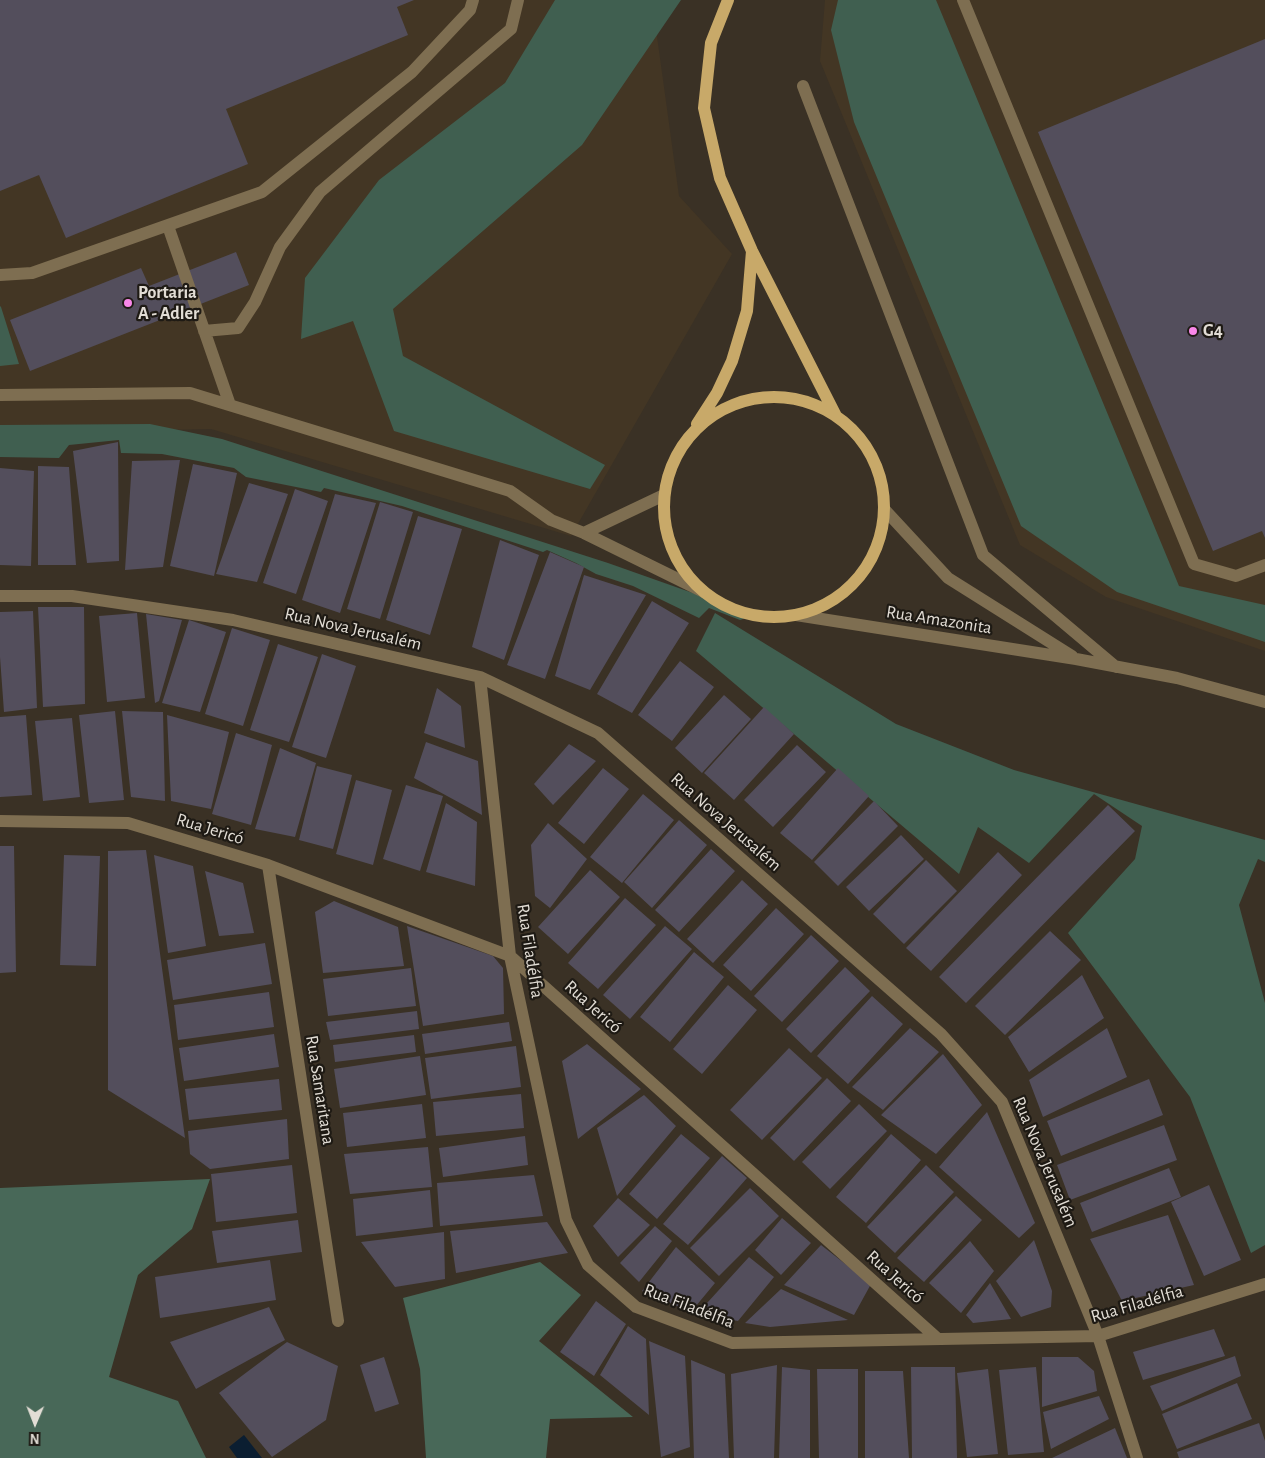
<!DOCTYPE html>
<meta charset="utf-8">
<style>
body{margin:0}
#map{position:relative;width:1265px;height:1458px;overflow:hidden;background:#3a3125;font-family:"Alegreya Sans",sans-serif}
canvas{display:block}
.north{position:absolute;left:10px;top:1398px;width:50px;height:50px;-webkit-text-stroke:4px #1e1a14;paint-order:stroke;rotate:181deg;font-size:14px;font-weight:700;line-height:20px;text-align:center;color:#e2ddd5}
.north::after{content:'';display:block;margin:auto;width:18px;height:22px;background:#e2ddd5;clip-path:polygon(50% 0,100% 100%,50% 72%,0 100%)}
</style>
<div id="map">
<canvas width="1265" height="1458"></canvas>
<div class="north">N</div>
</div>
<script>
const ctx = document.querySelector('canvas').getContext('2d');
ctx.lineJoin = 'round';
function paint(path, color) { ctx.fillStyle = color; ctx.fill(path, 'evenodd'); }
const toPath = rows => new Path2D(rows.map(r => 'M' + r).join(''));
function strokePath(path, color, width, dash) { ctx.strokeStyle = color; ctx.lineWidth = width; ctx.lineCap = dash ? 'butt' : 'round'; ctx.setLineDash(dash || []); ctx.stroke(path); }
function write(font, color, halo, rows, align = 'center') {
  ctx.font = font + ' "Alegreya Sans",sans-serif'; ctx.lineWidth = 4.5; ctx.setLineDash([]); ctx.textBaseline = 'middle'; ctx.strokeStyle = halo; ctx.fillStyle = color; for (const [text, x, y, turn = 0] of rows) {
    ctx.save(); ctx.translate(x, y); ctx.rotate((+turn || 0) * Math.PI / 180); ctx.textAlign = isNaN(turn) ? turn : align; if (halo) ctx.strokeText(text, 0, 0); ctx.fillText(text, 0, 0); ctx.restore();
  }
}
const built = toPath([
 [0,0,652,0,679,196,732,254,571,536,211,429,0,433],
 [825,0,1265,0,1265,651,1106,597,1020,545,820,61]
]);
const green = toPath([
 [555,0,681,0,582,145,393,309,403,356,605,465,590,489,394,431,353,321,301,339,305,278,379,180,505,83],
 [838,0,936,0,1179,586,1265,605,1265,642,1117,592,1021,526,854,122,831,30],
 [0,306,1,307,19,364,0,366],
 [150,424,222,439,608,563,755,615,740,620,709,608,699,618,633,586,596,574,576,563,547,550,543,552,402,506,324,488,321,492,246,477,234,468,162,454,121,453,119,440,69,445,59,458,0,457,0,425],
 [715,613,896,724,1014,770,1265,840,1265,862,1258,859,1239,905,1265,1003,1265,1245,1251,1253,1190,1097,1068,933,1135,859,1142,826,1094,794,1029,863,978,827,959,874,696,651]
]);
const forest = toPath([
 [210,1179,192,1229,138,1275,109,1377,178,1401,206,1458,0,1458,0,1188],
 [540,1262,581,1295,539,1341,633,1417,550,1419,546,1458,426,1458,420,1369,403,1298]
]);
const water = toPath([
 [244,1435,262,1458,237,1458,229,1447]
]);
const building = toPath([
 [0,0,414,0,397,7,408,35,226,109,248,164,66,238,39,175,0,191],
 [1265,39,1265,538,1262,531,1213,551,1038,132],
 [236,252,249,285,30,371,10,320,141,268,149,286],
 [118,442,119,561,87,563,73,451],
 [180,460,163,567,125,570,132,461],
 [193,464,237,473,214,576,170,566],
 [38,466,69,467,76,565,38,565],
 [0,468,34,471,31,566,0,565],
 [249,483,288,494,257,582,216,574],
 [295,489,328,501,296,594,263,583],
 [335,494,376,503,340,613,302,600],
 [380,502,413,512,380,619,347,609],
 [418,516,462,529,430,635,386,620],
 [500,540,539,555,504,660,472,647],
 [550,552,584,567,545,679,507,665],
 [584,575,646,595,590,690,555,676],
 [652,601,689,623,632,713,597,694],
 [38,607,84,607,85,704,43,707],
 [33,611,37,708,4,712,0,657,0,612],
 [137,613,145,698,107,702,99,616],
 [146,614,182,620,159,701,155,703],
 [189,620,226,632,200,712,162,703],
 [232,628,270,640,243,726,205,714],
 [278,644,318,657,289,742,250,730],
 [322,654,356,666,326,758,292,747],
 [680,661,714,687,672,741,638,715],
 [437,688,461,706,465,748,424,733],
 [724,695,751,719,702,773,675,748],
 [764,707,794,734,734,800,704,773],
 [115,711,124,800,89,803,79,715],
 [122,711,163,712,165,801,131,797],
 [26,715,32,795,0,797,0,717],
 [167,715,229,732,211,809,171,801],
 [72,718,80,797,43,801,35,721],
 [236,733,272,745,251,825,212,814],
 [426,742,478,761,482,815,414,778],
 [569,744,596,761,553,805,534,784],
 [797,745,826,772,773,827,744,800],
 [280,748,316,763,295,837,255,829],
 [317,766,352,775,333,849,299,840],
 [603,768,629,789,584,844,558,823],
 [838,768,869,796,812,860,780,833],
 [356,780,392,790,373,865,336,854],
 [406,785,443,796,420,871,383,859],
 [643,794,674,820,622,883,590,857],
 [874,801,898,826,838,886,814,862],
 [446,803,477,822,475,886,426,872],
 [1108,805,1135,831,966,1003,939,977],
 [679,820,707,845,652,908,624,882],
 [548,823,587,859,550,908,535,896,531,845],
 [901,835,924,859,869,911,846,887],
 [0,846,14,846,16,972,0,973],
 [711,849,735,871,679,932,655,910],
 [146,850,185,1138,108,1090,108,851],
 [998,852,1022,875,931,971,906,948],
 [64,855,100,856,96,966,60,965],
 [154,855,193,866,206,946,168,953],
 [926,860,957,891,904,944,873,914],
 [590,870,620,897,568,954,538,927],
 [205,871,243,883,254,933,219,936],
 [742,880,768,904,713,963,687,939],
 [625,898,656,925,598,989,568,963],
 [334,901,398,927,404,966,323,973,315,912],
 [776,908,804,934,751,991,723,965],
 [407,926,493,956,503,968,504,1014,423,1026],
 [665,926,692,949,630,1019,603,995],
 [1050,931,1081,960,1005,1035,975,1006],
 [811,935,839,961,782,1022,754,996],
 [265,943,272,984,173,1000,167,960],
 [694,952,724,977,670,1042,640,1017],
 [845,967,870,991,811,1053,786,1029],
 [411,968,416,1006,328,1016,323,979],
 [1082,975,1104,1018,1029,1072,1008,1037],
 [728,985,757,1010,702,1074,673,1049],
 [269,992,274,1027,178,1040,174,1005],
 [872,996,903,1024,848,1084,817,1056],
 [417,1011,419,1029,330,1040,326,1022],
 [509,1022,512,1041,425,1054,422,1034],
 [910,1028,939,1052,883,1110,852,1087],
 [1107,1028,1127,1077,1043,1117,1029,1080],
 [274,1034,279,1067,184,1081,179,1048],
 [414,1035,416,1052,335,1062,333,1045],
 [587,1044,641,1089,578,1139,562,1061],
 [516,1046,521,1087,431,1099,425,1058],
 [789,1048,822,1078,762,1140,730,1110],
 [943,1054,982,1105,936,1154,881,1115],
 [420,1056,426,1095,340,1108,334,1069],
 [827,1078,851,1101,794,1161,770,1138],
 [279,1079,282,1110,189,1120,185,1089],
 [1149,1079,1163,1115,1061,1156,1047,1121],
 [521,1094,524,1128,436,1136,433,1102],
 [644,1095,676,1126,617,1196,597,1128],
 [422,1104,426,1138,347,1147,343,1113],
 [859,1104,887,1131,830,1189,802,1162],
 [987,1112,1035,1223,1019,1238,939,1167],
 [287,1119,289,1159,210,1169,190,1154,188,1131],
 [1164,1125,1177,1160,1070,1200,1057,1165],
 [681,1134,710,1158,657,1219,629,1194],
 [891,1134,921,1160,866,1223,836,1197],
 [525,1136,528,1165,443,1177,439,1148],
 [428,1147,432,1187,350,1194,344,1154],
 [722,1156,747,1178,688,1245,663,1224],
 [292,1165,297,1213,216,1222,211,1174],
 [926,1165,954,1192,895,1253,867,1227],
 [1169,1168,1181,1197,1092,1232,1080,1203],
 [534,1175,543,1216,440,1226,437,1183],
 [1209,1185,1241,1260,1204,1276,1171,1202],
 [750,1188,779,1216,719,1276,690,1248],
 [430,1190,433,1227,356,1236,353,1199],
 [956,1196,982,1220,924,1282,897,1258],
 [618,1198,650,1225,618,1257,593,1226],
 [1168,1215,1194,1285,1122,1301,1090,1239],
 [782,1218,811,1243,781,1275,755,1250],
 [298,1220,302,1252,217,1263,212,1231],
 [547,1222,568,1253,456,1273,450,1231],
 [655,1226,672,1241,639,1282,620,1263],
 [444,1232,445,1279,395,1287,361,1242],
 [1034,1240,1052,1291,1051,1307,1021,1317,996,1281],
 [970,1241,994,1271,961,1313,929,1283],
 [821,1245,871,1284,854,1315,784,1285],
 [676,1247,715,1283,691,1312,642,1291],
 [749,1257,774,1277,738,1321,697,1314],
 [270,1260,276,1300,160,1318,155,1277],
 [990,1283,1011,1319,973,1323,966,1315],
 [781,1289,848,1320,770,1327,745,1323],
 [596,1301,626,1324,594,1376,560,1352],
 [269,1307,285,1340,196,1389,170,1342],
 [628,1326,646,1339,649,1415,600,1375],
 [1214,1329,1225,1356,1143,1380,1133,1352],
 [649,1341,685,1356,690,1447,661,1457],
 [287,1342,338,1366,326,1420,272,1457,219,1393],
 [1235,1356,1241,1376,1162,1411,1150,1386],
 [384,1357,399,1404,375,1412,360,1365],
 [1042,1357,1078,1357,1094,1371,1097,1391,1042,1407],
 [691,1360,725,1374,729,1458,694,1458],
 [777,1365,774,1458,734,1458,731,1374],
 [782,1367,810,1370,810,1458,779,1458],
 [911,1367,955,1367,957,1458,912,1458],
 [1036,1367,1044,1452,1008,1455,999,1370],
 [817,1369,858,1369,858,1458,819,1458],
 [988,1369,998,1454,967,1457,957,1373],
 [865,1371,903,1371,909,1458,865,1458],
 [1237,1383,1252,1419,1177,1449,1162,1414],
 [1099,1396,1109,1419,1051,1449,1043,1412],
 [1259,1423,1265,1441,1265,1458,1179,1458,1177,1452],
 [1115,1428,1127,1458,1052,1458]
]);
const minor = toPath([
 [963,0,1194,564,1236,576,1265,565],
 [803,86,983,555,1116,667],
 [168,226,230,405],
 [0,275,32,273,262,192,412,72,470,10,473,0],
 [204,331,238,328,255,302,280,247,320,192,511,29,518,0],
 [0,395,190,393,510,491,551,520,584,533,704,592],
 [885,510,948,578,1072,656],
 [584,533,664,495],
 [0,596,72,596,233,620,480,677,598,733,941,1034,1002,1102,1098,1336,1137,1458],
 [796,615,1076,659,1177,678,1265,702],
 [480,677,510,956,566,1220,588,1265,636,1307,732,1343,1098,1336,1265,1284],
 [0,821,128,823,268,865,510,956,938,1339],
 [268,865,338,1321]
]);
const major = toPath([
 [728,0,711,43,704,108,720,178,752,251,836,416],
 '664 507a110 110 0 1 1 220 0a110 110 0 1 1-220 0Z',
 [697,424,717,393,732,361,747,311,752,251]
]);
const markers = [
 [128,303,5,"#f987e9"],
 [1193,331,5,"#f987e9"]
];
const poiNames = [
 ["Portaria",138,293],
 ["A - Adler",138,314],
 ["G4",1203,331]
];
const streetNames = [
 ["Rua Amazonita",939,620,9],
 ["Rua Nova Jerusalém",353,629,13],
 ["Rua Nova Jerusalém",726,822,41],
 ["Rua Jericó",210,829,17],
 ["Rua Filadélfia",530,951,81],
 ["Rua Jericó",593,1007,42],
 ["Rua Samaritana",320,1090,81],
 ["Rua Nova Jerusalém",1045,1162,67],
 ["Rua Jericó",895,1277,42],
 ["Rua Filadélfia",1137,1304,-16],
 ["Rua Filadélfia",689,1306,21]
];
paint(built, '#433624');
paint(green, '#405f50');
paint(forest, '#486858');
paint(water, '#0b1e31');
paint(building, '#534e5c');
strokePath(minor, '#7e6e51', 12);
strokePath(major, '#c8a969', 12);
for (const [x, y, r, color] of markers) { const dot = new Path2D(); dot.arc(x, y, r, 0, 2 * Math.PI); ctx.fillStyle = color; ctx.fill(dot); strokePath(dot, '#1e1a14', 2); }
write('bold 18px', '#e2ddd5', '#1e1a14', poiNames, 'left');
write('18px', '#e2ddd5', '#1e1a14', streetNames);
</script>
